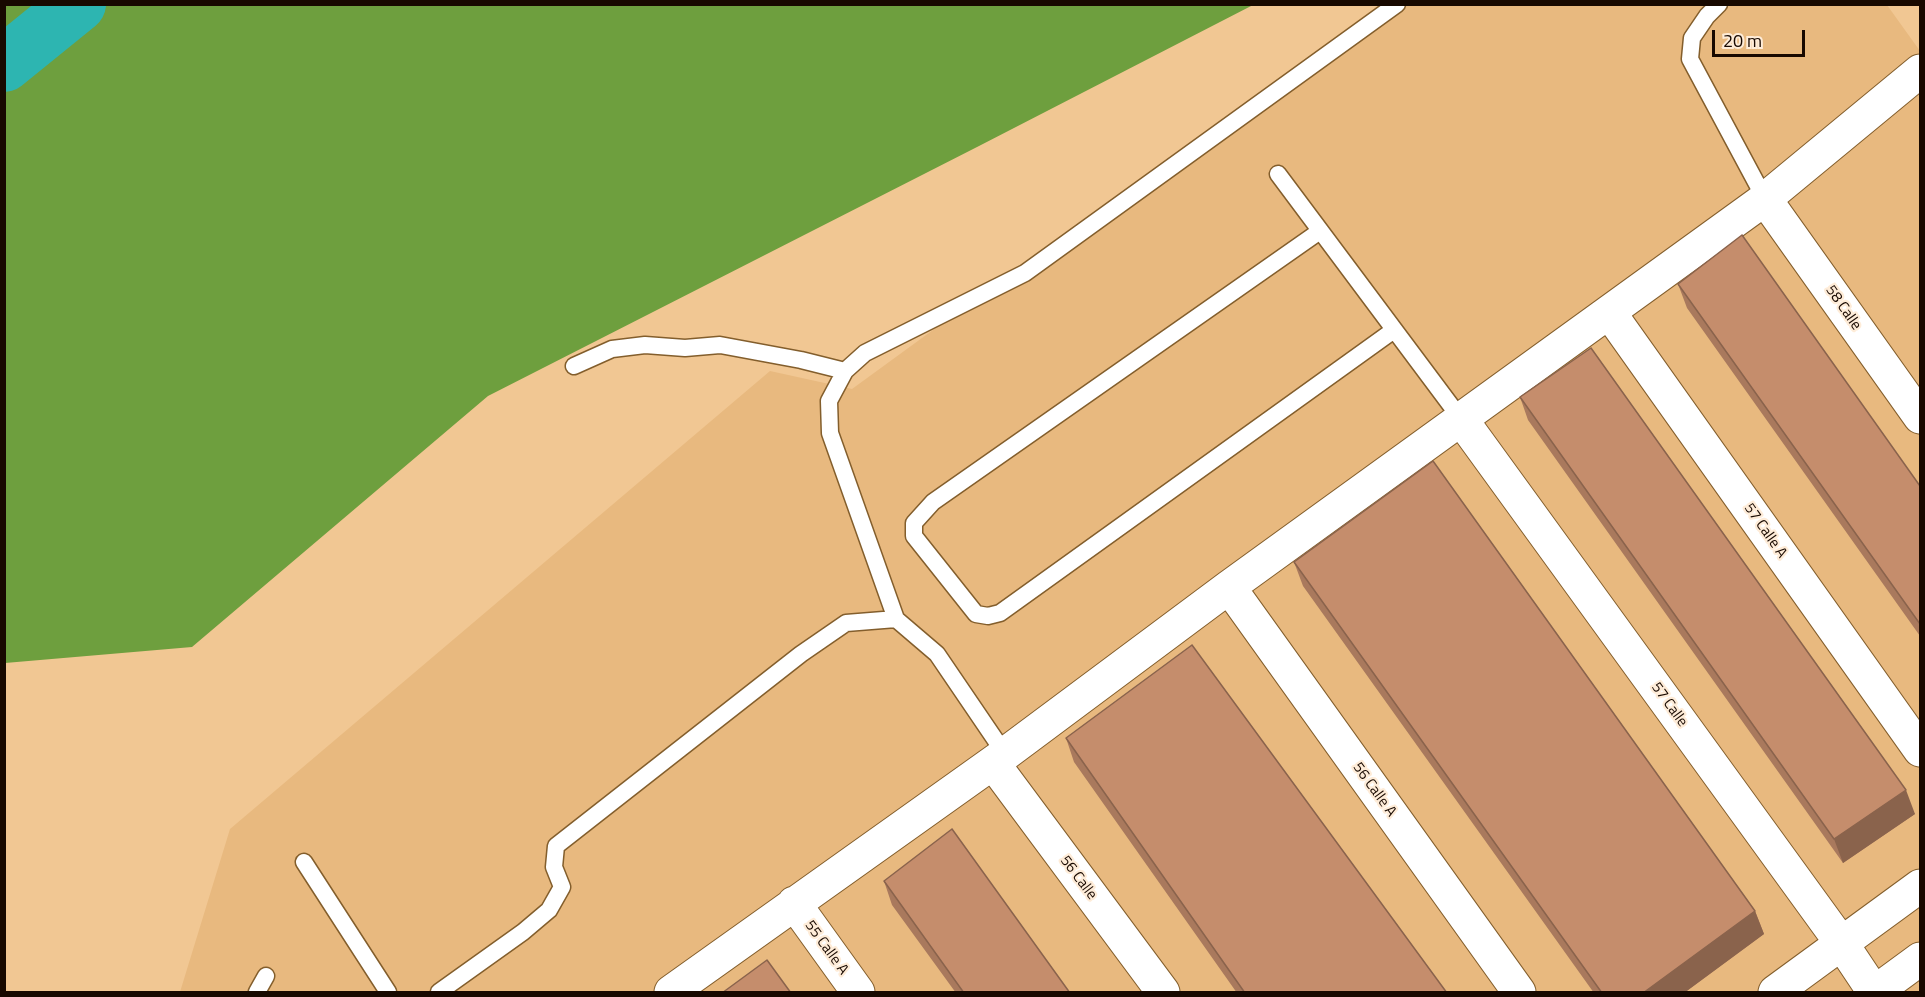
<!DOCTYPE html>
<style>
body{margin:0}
#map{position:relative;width:1925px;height:997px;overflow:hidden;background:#f1c793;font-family:"Titillium Web",sans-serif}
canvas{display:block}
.frame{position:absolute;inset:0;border:6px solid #180900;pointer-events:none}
.scale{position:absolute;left:1712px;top:30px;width:93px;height:27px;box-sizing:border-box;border:3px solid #180900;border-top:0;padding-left:8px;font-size:18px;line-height:21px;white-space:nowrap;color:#180900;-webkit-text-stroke:4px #feecd8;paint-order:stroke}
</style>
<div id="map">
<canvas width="1925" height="997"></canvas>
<div class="frame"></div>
<div class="scale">20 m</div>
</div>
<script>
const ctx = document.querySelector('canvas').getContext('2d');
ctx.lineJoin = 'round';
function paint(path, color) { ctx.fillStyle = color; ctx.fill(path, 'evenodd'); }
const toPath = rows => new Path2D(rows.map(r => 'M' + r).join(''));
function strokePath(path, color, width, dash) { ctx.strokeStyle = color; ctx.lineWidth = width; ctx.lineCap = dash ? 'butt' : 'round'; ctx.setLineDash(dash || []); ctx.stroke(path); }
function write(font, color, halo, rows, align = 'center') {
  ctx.font = font + ' "Titillium Web",sans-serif'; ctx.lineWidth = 4.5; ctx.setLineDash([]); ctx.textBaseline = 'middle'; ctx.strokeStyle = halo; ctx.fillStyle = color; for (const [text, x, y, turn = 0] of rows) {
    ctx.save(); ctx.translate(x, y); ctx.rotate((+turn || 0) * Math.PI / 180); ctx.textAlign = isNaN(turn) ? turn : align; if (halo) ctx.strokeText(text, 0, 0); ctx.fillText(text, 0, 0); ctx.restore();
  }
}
const built = toPath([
 [1379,5,1887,5,1920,51,1920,992,180,992,230,829,770,371,852,389]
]);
const forest = toPath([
 [5,4,1253,4,1253,5,979,146,488,396,192,647,5,663]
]);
const river = toPath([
 [4,64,78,4]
]);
const service = toPath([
 [1719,4,1707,16,1692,38,1690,59,1765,199],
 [1278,174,1461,419],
 [1320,231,933,502,914,523,914,536,976,614,988,616,1000,613,1394,330],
 [574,366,612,349,645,345,685,348,720,345,801,360,845,371],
 [896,619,830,433,829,401,845,371,865,353,1025,273,1397,4],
 [304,862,388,992],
 [257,992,266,976],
 [439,992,523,932,549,910,562,887,554,867,556,846,801,654,846,623,896,619,937,654,1005,754]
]);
const minor = toPath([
 [1765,199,1920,417],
 [1609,312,1920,750],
 [1461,419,1842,944,1874,992],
 [1229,587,1519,992],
 [993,763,1163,992],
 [794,903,858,992],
 [671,992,1005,754,1229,587,1765,199,1920,71],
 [1775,992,1920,886],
 [1875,992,1920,959]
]);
const wall = toPath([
 [1678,284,1920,486,1920,636,1687,308],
 [1520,397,1915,814,1843,863,1528,420],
 [1294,562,1755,911,1764,934,1684,993,1594,993,1303,586],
 [1066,738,1447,993,1237,993,1074,762],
 [884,881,1070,993,956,993,892,905]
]);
const shadedWall = toPath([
 [1906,790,1915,814,1843,863,1834,839],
 [1755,911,1764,934,1684,993,1643,993]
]);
const building = toPath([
 [1742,235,1920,486,1920,624,1678,284,1742,235],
 [1591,348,1906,790,1834,839,1520,397,1591,348],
 [1433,461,1755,911,1643,993,1602,993,1294,562,1433,461],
 [1192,645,1447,993,1245,993,1066,738,1192,645],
 [952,829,1070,993,964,993,884,881,952,829],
 [767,960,791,993,722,993,767,960]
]);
const streetNames = [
 ["58 Calle",1843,308,55],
 ["57 Calle A",1765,531,55],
 ["57 Calle",1669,705,54],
 ["56 Calle A",1374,790,54],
 ["56 Calle",1078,878,53],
 ["55 Calle A",826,948,54]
];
paint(built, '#e8b97f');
paint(forest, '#6e9f3e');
strokePath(river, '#2db5b1', 56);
strokePath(service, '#835e2c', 19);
strokePath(minor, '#835e2c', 35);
strokePath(service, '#fff', 16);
strokePath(minor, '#fff', 33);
paint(wall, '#a9795d');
paint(shadedWall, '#8a634c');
paint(building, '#c58d6c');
strokePath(building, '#8a634c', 1.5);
write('15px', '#180900', '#feecd8', streetNames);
</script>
